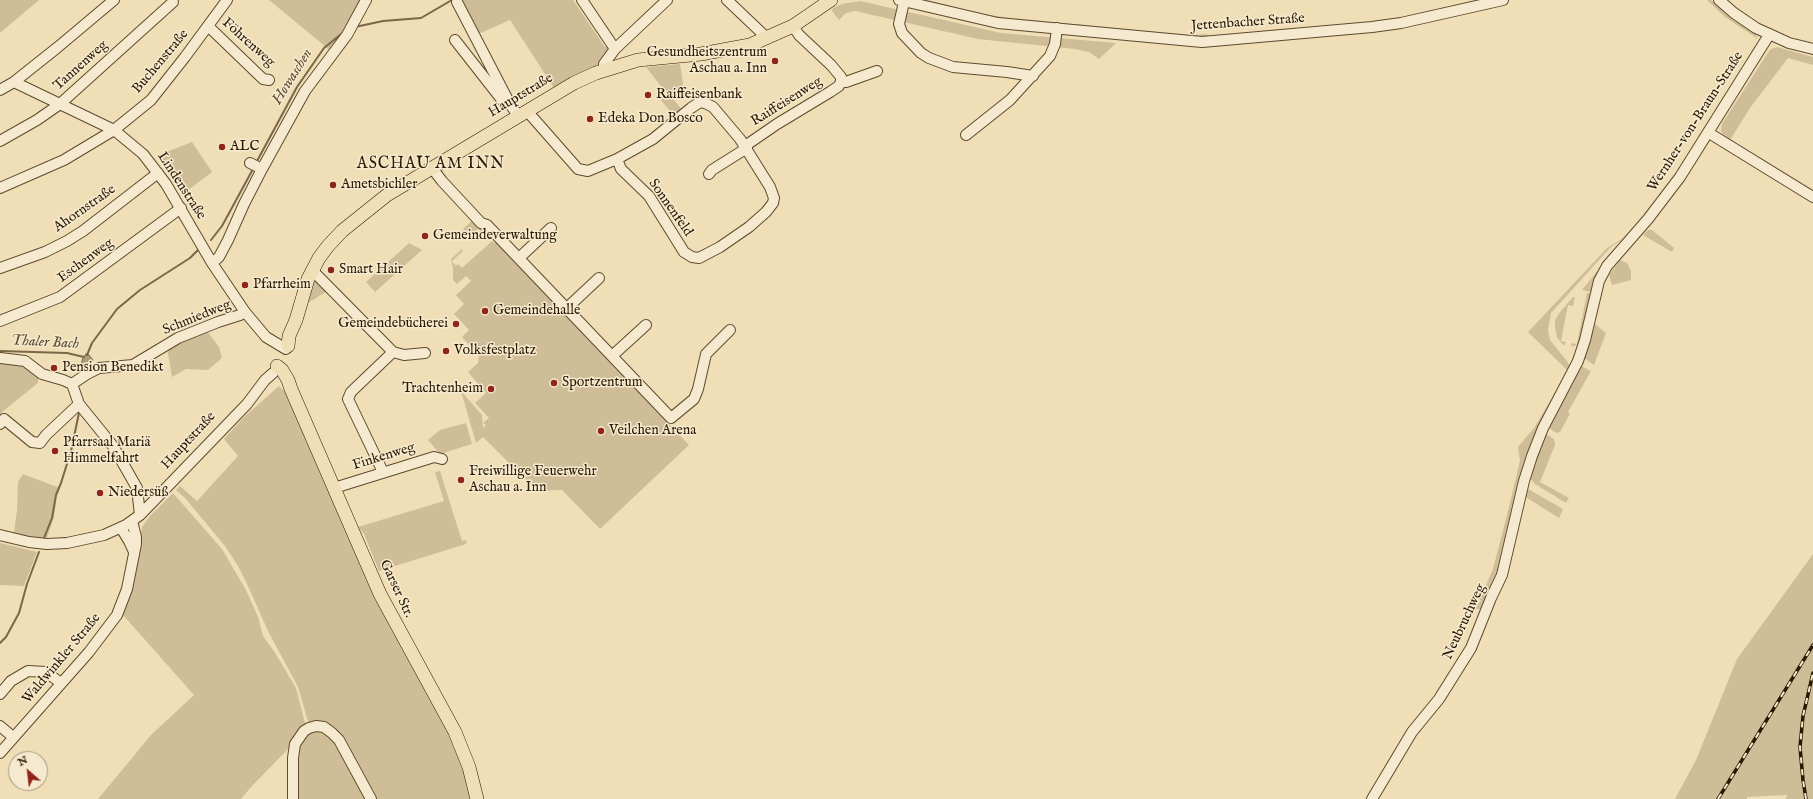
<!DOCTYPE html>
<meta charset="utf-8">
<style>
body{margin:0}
#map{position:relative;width:1813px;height:799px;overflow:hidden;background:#f0dfb6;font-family:"IM FELL English",serif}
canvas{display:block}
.north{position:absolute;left:8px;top:751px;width:40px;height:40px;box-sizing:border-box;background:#f5ead0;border:1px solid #a5967d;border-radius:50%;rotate:332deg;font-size:11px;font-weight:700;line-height:16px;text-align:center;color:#2c1800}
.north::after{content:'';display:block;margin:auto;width:14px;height:18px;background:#8f2418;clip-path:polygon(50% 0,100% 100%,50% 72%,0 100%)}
</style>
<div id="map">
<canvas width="1813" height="799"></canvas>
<div class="north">N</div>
</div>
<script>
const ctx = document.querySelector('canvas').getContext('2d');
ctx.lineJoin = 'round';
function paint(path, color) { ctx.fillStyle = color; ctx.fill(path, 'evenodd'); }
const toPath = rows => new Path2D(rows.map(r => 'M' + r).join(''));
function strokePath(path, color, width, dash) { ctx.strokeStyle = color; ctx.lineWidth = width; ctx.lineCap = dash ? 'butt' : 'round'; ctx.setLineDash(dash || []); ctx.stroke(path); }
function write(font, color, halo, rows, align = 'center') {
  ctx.font = font + ' "IM FELL English",serif'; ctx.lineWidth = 3; ctx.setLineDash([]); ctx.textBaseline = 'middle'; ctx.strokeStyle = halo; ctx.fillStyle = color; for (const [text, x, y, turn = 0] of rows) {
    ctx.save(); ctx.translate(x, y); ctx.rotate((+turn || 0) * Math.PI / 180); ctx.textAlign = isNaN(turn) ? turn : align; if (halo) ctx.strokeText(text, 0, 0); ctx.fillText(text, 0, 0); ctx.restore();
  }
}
const green = toPath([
 [0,0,39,0,0,33],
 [269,0,362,0,332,52],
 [460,0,573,0,605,47,609,45,610,48,603,60,596,66,554,88,510,20,476,35],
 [915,0,928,0,982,14,1011,18,1157,32,1190,35,1207,34,1210,37,1193,38,1017,22,974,15],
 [1707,0,1711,0,1733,20,1755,33,1758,39,1725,17],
 [860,1,1001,33,1116,43,1099,59,1089,52,1075,49,978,39,855,11,846,13,839,20,832,11,833,8,842,4],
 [1777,47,1813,57,1813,65,1788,58,1750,108,1730,140,1722,133,1721,130,1722,124,1767,54,1771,49],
 [680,64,684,91,674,100,683,111,675,117,660,99,667,94,646,67],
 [192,142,212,172,183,194,164,164,156,156],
 [473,220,483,231,482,233,478,229,471,236,474,240,473,241,463,229],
 [1648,230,1652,230,1674,248,1672,252,1643,235],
 [1628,235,1610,248,1551,313,1548,330,1550,340,1567,361,1570,367,1570,372,1547,412,1528,453,1522,473,1507,547,1499,574,1482,609,1477,609,1474,608,1481,601,1477,596,1486,585,1493,569,1507,515,1520,461,1518,447,1534,428,1568,371,1528,332,1607,248],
 [492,241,495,243,497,242,689,445,600,529,562,490,537,491,483,437,476,443,461,391,482,415,483,428,486,425,483,423,489,418,475,403,486,393,468,372,478,363,479,356,462,337,469,330,454,314,464,304,456,295,471,281,466,276,457,284,453,280,453,268,451,259,462,249,463,251,452,261,456,266,458,264,462,268],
 [409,243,422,250,375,292,366,282],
 [1620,260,1627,263,1631,271,1631,280,1612,285,1609,275],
 [1598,270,1599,271,1591,292,1582,290],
 [315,280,329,290,308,303],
 [1587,293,1591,293,1582,337,1579,343,1572,347,1571,343,1577,344],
 [1573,297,1575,297,1573,306,1568,305,1561,341,1566,342,1564,346,1557,337,1555,327,1555,320,1560,312],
 [1595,324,1606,333,1594,365,1584,358,1593,325],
 [207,331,219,347,222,358,208,370,186,369,172,377,167,347],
 [0,361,18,362,38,376,38,383,2,412,0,418],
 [1581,366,1591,371,1568,412,1570,414,1560,432,1556,433,1549,428,1549,425],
 [279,386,286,393,452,734,473,799,373,799,341,739,309,725,298,687,268,631,248,586,238,566,225,546,185,498,176,490,180,486,197,501,238,456,224,439,243,418],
 [466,423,472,444,440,454,428,440,440,430],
 [1546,434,1554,439,1555,445,1540,482,1569,498,1566,503,1535,484,1531,479,1530,475],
 [440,471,462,541,467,540,466,544,379,571,364,534,358,527,444,501,435,472],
 [23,474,60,488,57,495,54,517,47,538,16,535,14,533,17,510,18,482],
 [1528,489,1563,509,1559,518,1524,496],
 [173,493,222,549,246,590,258,617,263,636,274,651,296,688,306,727,293,744,252,786,241,799,98,799,151,735,194,695,123,615,135,578,142,527,150,516],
 [0,543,37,552,24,586,0,585],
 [1813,554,1813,799,1786,799,1787,795,1747,797,1747,799,1675,799,1696,760,1737,659],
 [316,728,331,734,369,799,295,799,294,777,300,739]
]);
const water = toPath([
 [86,354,88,354,93,360,87,369,81,371,79,370,83,358,86,354]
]);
const stream = toPath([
 [355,27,383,21,421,18,452,0],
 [256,163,297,87,324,48,345,31],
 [211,240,222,226,253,169],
 [0,351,67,353,84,357],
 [87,355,92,343,117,309,140,290,190,258,198,250],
 [44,538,52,518,56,495,61,483,71,451,79,413],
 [0,643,6,637,19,613,27,584,39,552]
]);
const minor = toPath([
 [582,0,615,49],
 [727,0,767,38],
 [899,0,998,23,1202,42,1372,27,1401,23,1503,0],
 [1719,0,1734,13,1756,28,1789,43,1813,49],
 [457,2,509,102,518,116],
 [904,2,899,24,902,33,921,53,929,58,953,67,1007,72,1033,76],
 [208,26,263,79,269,80],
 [455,40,502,100,507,101],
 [605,69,604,64,615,49,667,0],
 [841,81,846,82,877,71],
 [14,82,114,130,143,154,166,184,212,263,245,312,266,337,286,349],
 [0,90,14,82,58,47,114,0],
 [700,102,705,103,713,107,740,139,770,187,774,198,773,203,766,212,749,227,720,247,699,258,692,257,684,252,649,196,621,169,617,159,653,139,691,108,700,102],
 [527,111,578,169,588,171,617,159],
 [1709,133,1813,197],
 [966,135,1010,100,1050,56,1055,44,1057,28],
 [0,141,37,120,60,104,173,2],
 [745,146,777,124,830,92,839,86,841,81,841,77,831,65,799,35,793,26],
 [250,163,262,169],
 [432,168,442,181,481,223,487,225,671,418,694,399,698,389,706,354,730,330],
 [709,174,712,170,747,148],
 [0,188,64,160,114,130,151,100,185,57,227,0],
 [519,258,551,228],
 [212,263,219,257,228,240,244,204,262,169,305,91,347,35,366,0],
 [0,268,45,252,67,241,83,231,158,173],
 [312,270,393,352,404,355,425,353],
 [567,308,599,278],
 [0,321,60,297,181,208],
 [612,356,646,325],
 [0,358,25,361,42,374,63,380,72,384,79,404,113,446,137,488,140,515],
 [72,384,87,374,99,368,133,365,178,338,218,322,240,315,245,312],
 [0,424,4,419,32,442,40,443,46,435,79,404],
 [383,472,348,399,351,392,393,352],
 [334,488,434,457,442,459],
 [121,528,129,541,134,552],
 [0,535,29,542,47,544,67,543,104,535,126,525,140,515,169,485,247,404,265,380,273,373],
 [0,694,11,681,28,671,46,672,61,683],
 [0,726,13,737],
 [0,753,89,652,117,615,127,589,136,544,136,537,132,521],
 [293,799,293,758,295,744,304,731,309,728,316,726,324,727,332,733,339,740,371,799],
 [1372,799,1412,732,1439,699,1471,648,1491,598,1502,575,1524,481,1532,456,1543,428,1578,361,1585,340,1599,281,1607,266,1648,219,1680,177,1769,35]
]);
const major = toPath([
 [288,346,289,336,296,320,308,279,319,258,328,246,342,231,387,195,574,83,596,73,638,60,701,54,750,45,793,26,831,0],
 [277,366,282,370,288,380,291,389,380,594,455,732,469,767,477,799]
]);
const rail = toPath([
 [1718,799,1813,645],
 [1806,799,1803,780,1800,747,1803,716,1813,673]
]);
const markers = [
 [775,61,4,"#8f2418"],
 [648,95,4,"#8f2418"],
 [590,119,4,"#8f2418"],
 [222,147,4,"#8f2418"],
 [333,185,4,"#8f2418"],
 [425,236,4,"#8f2418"],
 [331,270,4,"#8f2418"],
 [245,285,4,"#8f2418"],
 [485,311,4,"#8f2418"],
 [456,324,4,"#8f2418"],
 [446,351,4,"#8f2418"],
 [54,368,4,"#8f2418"],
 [554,383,4,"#8f2418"],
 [491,389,4,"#8f2418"],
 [601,431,4,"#8f2418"],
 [55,451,4,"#8f2418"],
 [461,480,4,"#8f2418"],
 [100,493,4,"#8f2418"]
];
const streetNames = [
 ["Jettenbacher Straße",1248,23,-4],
 ["Föhrenweg",248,43,42],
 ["Buchenstraße",161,62,-50],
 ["Tannenweg",81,66,-42],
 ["Hauptstraße",521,96,-31],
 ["Raiffeisenweg",787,102,-32],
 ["Wernher-von-Braun-Straße",1696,122,-57],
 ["Lindenstraße",181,186,57],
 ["Sonnenfeld",670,208,55],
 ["Ahornstraße",85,209,-35],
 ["Eschenweg",86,261,-36],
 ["Schmiedweg",197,318,-22],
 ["Hauptstraße",189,441,-47],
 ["Finkenweg",384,457,-17],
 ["Garser Str.",396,589,65],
 ["Neubruchweg",1465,622,-65],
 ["Waldwinkler Straße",62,659,-50]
];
const poiNames = [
 ["Gesundheitszentrum",767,53,"right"],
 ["Aschau a. Inn",767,69,"right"],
 ["Raiffeisenbank",656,95],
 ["Edeka Don Bosco",598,119],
 ["ALC",230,147],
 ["Ametsbichler",341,185],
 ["Gemeindeverwaltung",433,236],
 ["Smart Hair",339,270],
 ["Pfarrheim",253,285],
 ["Gemeindehalle",493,311],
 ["Gemeindebücherei",448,324,"right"],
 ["Volksfestplatz",454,351],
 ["Pension Benedikt",62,368],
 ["Sportzentrum",562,383],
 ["Trachtenheim",483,389,"right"],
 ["Veilchen Arena",609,431],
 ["Pfarrsaal Mariä",63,443],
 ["Himmelfahrt",63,459],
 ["Freiwillige Feuerwehr",469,472],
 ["Aschau a. Inn",469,488],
 ["Niedersüß",108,493]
];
const waterNames = [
 ["Howaschen",293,77,-58],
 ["Thaler Bach",45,343,3]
];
const quarterNames = [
 ["ASCHAU AM INN",431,165]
];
paint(green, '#cfbd97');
paint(water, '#ad9b78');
strokePath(water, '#796748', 1);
strokePath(stream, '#796748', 2);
strokePath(minor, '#5d4a2e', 12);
strokePath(major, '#2c1800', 14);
strokePath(minor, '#f5ead0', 10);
strokePath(major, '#f0dfb6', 13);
strokePath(rail, '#2c1800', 3.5);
strokePath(rail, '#f5ead0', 2, [6]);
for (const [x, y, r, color] of markers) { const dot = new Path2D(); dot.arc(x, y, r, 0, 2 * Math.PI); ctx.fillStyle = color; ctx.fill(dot); strokePath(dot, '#f5ead0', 1.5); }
write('14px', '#2c1800', '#f5ead0', streetNames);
write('14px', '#2c1800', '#f5ead0', poiNames, 'left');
write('italic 15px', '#604c30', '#f5ead0', waterNames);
ctx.letterSpacing = '1px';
write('16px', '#2c1800', '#f5ead0', quarterNames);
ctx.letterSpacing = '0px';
</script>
